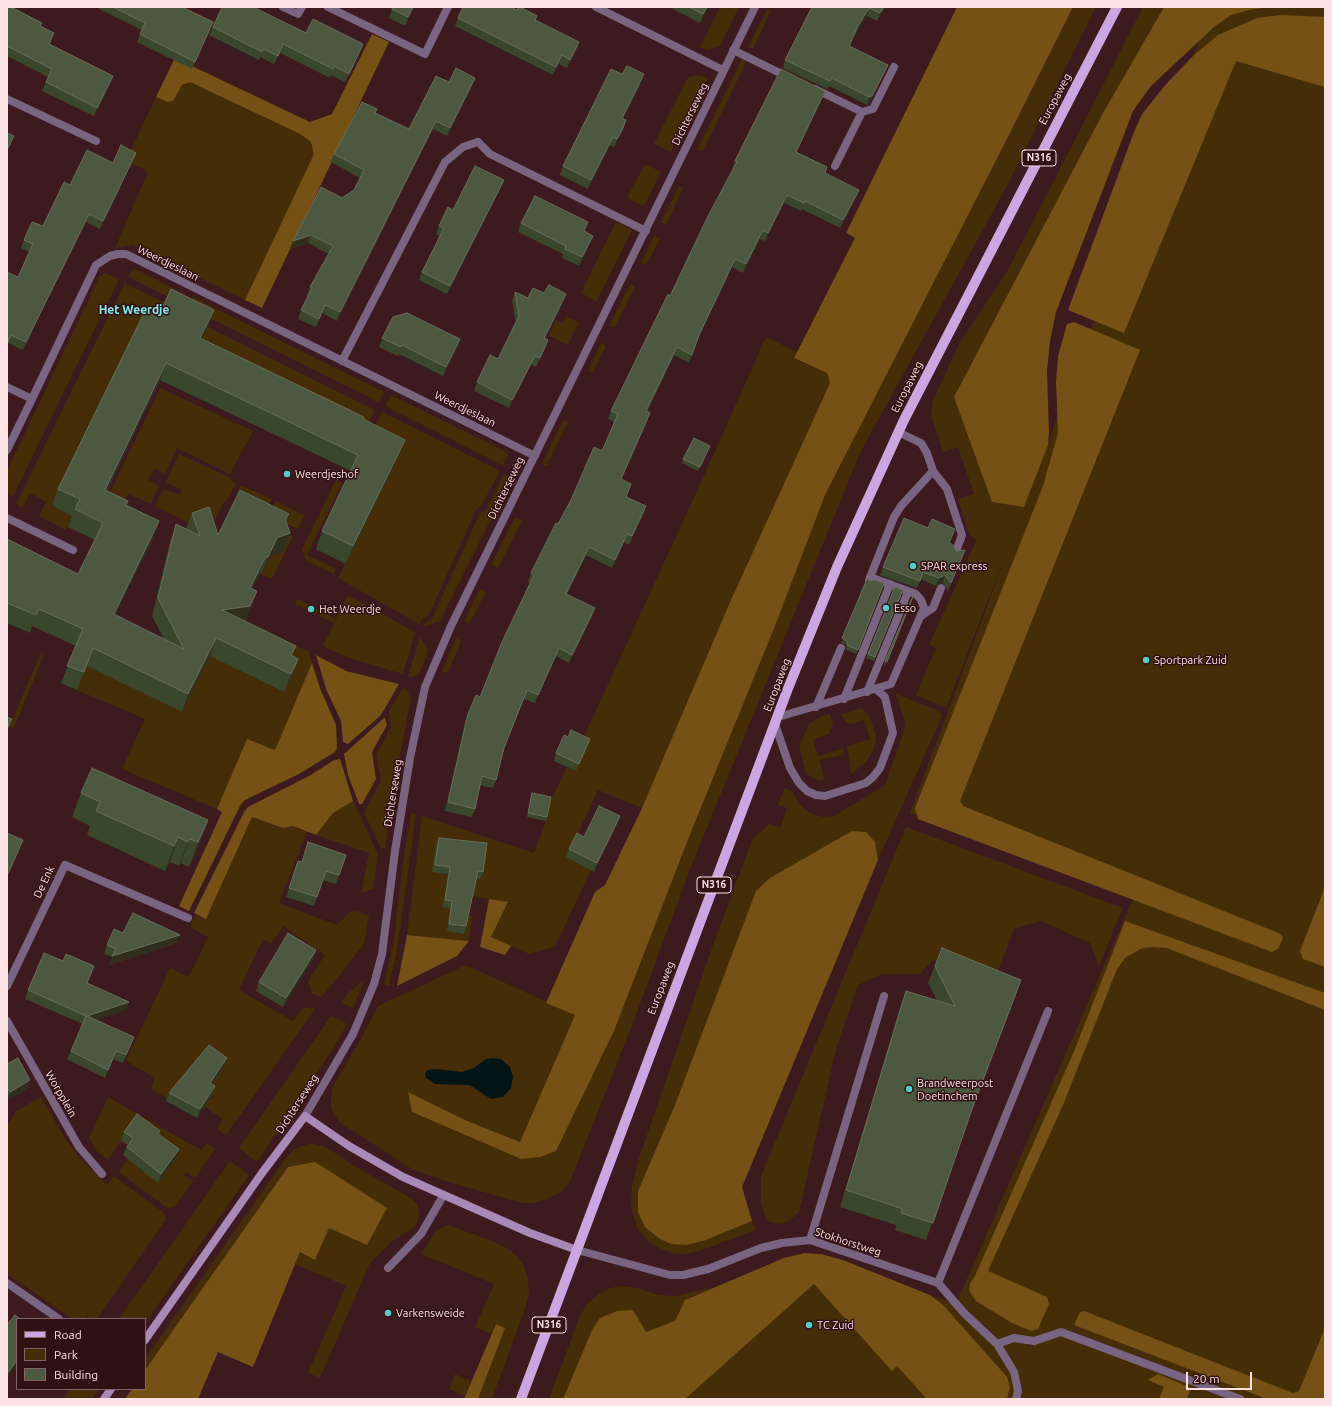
<!DOCTYPE html>
<style>
body{margin:0}
#map{position:relative;width:1332px;height:1406px;overflow:hidden;background:#3c1a1e;font-family:Ubuntu,sans-serif}
canvas{display:block}
.frame{position:absolute;inset:0;border:8px solid #fae1e3;pointer-events:none}
.legend{position:absolute;left:16px;top:1318px;width:130px;height:72px;box-sizing:border-box;background:#311014;border:1px solid #816467;margin:0;padding:5px 7px;list-style:none;font-size:12px;color:#fae1e3}
.legend li{display:flex;align-items:center;gap:8px;height:20px}
.legend b{width:20px;border:1px solid #816467}
.scale{position:absolute;left:1186px;top:1372px;width:66px;height:18px;box-sizing:border-box;border:2px solid #fae1e3;border-top:0;padding-left:5px;font-size:12px;line-height:14px;white-space:nowrap;color:#fae1e3;-webkit-text-stroke:3px #311014;paint-order:stroke}
</style>
<div id="map">
<canvas width="1332" height="1406"></canvas>
<div class="frame"></div>
<ul class="legend">
<li><b style="height:5px;background:#cda5e0"></b>Road</li>
<li><b style="height:11px;background:#452e07"></b>Park</li>
<li><b style="height:11px;background:#4d5840"></b>Building</li>
</ul>
<div class="scale">20 m</div>
</div>
<script>
const ctx = document.querySelector('canvas').getContext('2d');
ctx.lineJoin = 'round';
function paint(path, color) { ctx.fillStyle = color; ctx.fill(path, 'evenodd'); }
const toPath = rows => new Path2D(rows.map(r => 'M' + r).join(''));
function strokePath(path, color, width, dash) { ctx.strokeStyle = color; ctx.lineWidth = width; ctx.lineCap = dash ? 'butt' : 'round'; ctx.setLineDash(dash || []); ctx.stroke(path); }
function write(font, color, halo, rows, align = 'center') {
  ctx.font = font + ' Ubuntu,sans-serif'; ctx.lineWidth = 3; ctx.setLineDash([]); ctx.textBaseline = 'middle'; ctx.strokeStyle = halo; ctx.fillStyle = color; for (const [text, x, y, turn = 0] of rows) {
    ctx.save(); ctx.translate(x, y); ctx.rotate((+turn || 0) * Math.PI / 180); ctx.textAlign = isNaN(turn) ? turn : align; if (halo) ctx.strokeText(text, 0, 0); ctx.fillText(text, 0, 0); ctx.restore();
  }
}
const green = toPath([
 [720,7,739,7,720,46,707,50,700,47],
 [1073,7,1096,7,1007,186,860,453,691,867,632,1025,570,1182,561,1192,547,1199,535,1203,522,1203,445,1181,412,1169,339,1122,331,1108,331,1090,362,1037,378,1006,466,965,575,1015,520,1142,465,1120,408,1093,412,1112,521,1159,556,1151,614,1031,691,832,775,626,825,495,1011,131],
 [486,1059,501,1059,510,1067,513,1077,491,1099,470,1085,435,1084,435,1069,462,1072,474,1068],
 [1143,7,1164,7,1103,113,954,397,1024,507,1212,7,1325,7,1325,1399,565,1399,592,1330,563,1399,549,1399,580,1316,587,1304,599,1294,610,1288,622,1286,637,1288,659,1295,675,1296,714,1287,685,1300,805,1253,956,1304,1135,895,910,813,1009,547,946,708,916,695,936,648,929,645,977,539,969,535,958,499,974,494,958,447,943,452,931,415,933,400,960,342,1008,270],
 [767,9,771,11,753,49,748,47],
 [742,59,747,61,702,152,697,150],
 [699,75,708,78,671,152,654,144,688,77],
 [190,82,300,134,311,142,315,153,245,300,132,245,115,248,147,174,145,169,130,163,129,154,156,97,168,102,182,85],
 [645,164,661,172,644,206,627,198],
 [679,186,683,188,666,225,661,222],
 [616,222,632,230,597,301,581,293],
 [654,236,660,239,646,265,641,262],
 [133,268,177,290,172,299,128,277],
 [105,273,119,279,13,496,9,494,7,486,7,471,99,277],
 [125,283,177,309,52,506,83,521,72,519,66,530,39,516,46,502,30,493,22,508,16,504],
 [630,284,635,287,614,328,609,326],
 [192,297,384,392,379,402,187,307],
 [566,316,579,322,568,345,549,336,556,320,562,323],
 [208,327,375,410,357,447,199,345],
 [766,337,797,352,794,359,827,373,830,383,730,602,642,808,598,790,574,842,591,870,555,947,529,954,491,937,508,903,472,896,469,915,472,916,469,941,407,935,422,816,534,853,546,821,550,802,567,767,576,770,587,746,581,743,703,478],
 [601,343,606,346,592,373,588,371],
 [160,388,253,431,230,474,177,448,165,474,154,468,148,480,159,486,151,504,128,494,118,510,104,505],
 [391,395,505,451,508,455,503,466,385,406],
 [382,412,500,471,481,506,476,510,429,615,422,619,419,624,338,578,398,457,367,442],
 [563,420,568,422,547,466,542,464],
 [179,454,230,478,236,484,227,500,223,503,214,522,191,524,155,506,164,489,179,495,182,490,166,482],
 [504,474,512,477,440,621,424,627,425,623,432,619,480,513,486,510],
 [336,480,342,483,307,555,336,569,334,574,306,561,302,549],
 [241,485,272,499,265,513,235,499],
 [276,501,304,515,298,529,269,515],
 [515,517,522,520,498,568,491,564],
 [282,531,293,536,272,579,261,574,271,556,284,551],
 [480,589,486,592,469,624,464,621],
 [347,595,415,632,403,674,349,658,323,646,334,623,295,604,297,599,336,619],
 [264,629,309,652,312,663,275,750,247,739,217,809,122,769,145,719,77,690,85,671,74,659,182,712,210,656,284,692,260,630],
 [420,637,428,650,419,675,411,677,408,676],
 [456,638,461,641,448,673,442,671],
 [42,651,43,657,14,728,9,727],
 [404,686,411,698,394,786,385,848,381,848,364,813,381,781,376,754,391,728,389,711],
 [896,694,939,711,942,716,878,860,875,842,675,1105,638,1191,706,1240,752,1221,756,1230,702,1250,687,1254,676,1254,661,1249,648,1241,638,1230,631,1208,632,1186,639,1158,713,945,752,840,769,824,780,828,787,808,778,805,785,788,792,791,799,804,810,813,823,817,834,816,885,785,906,725],
 [862,708,870,717,876,736,874,749,866,762,851,774,847,746,870,739,864,720,852,724,847,723,844,720,841,714],
 [830,714,833,723,829,734,813,740,818,756,843,748,844,755,820,760,824,780,818,780,811,777,806,773,800,750,800,744,809,724,822,716],
 [353,801,378,854,373,889,361,893,369,853,316,835,333,813],
 [411,813,416,814,397,950,389,986,384,984,394,940,402,869],
 [252,817,283,828,293,826,307,832,279,903,337,925,350,912,357,911,369,916,364,944,322,997,312,994,308,981,325,955,283,926,271,944,263,939,239,990,293,1021,304,1007,315,1009,226,1135,217,1129,223,1119,205,1107,168,1099,151,1089,155,1078,126,1061,170,968,189,977,208,937,190,927,196,914,206,919],
 [906,827,1123,908,1099,966,1090,943,1041,921,1014,929,993,984,933,960,920,974,883,974,858,985,836,1049,799,1212,789,1221,779,1224,767,1221,761,1203,761,1176],
 [364,980,353,1008,347,1006,342,1002,348,993],
 [331,1016,347,1024,334,1047,257,1162,239,1148],
 [41,1097,63,1135,81,1160,98,1176,107,1185,114,1176,164,1213,166,1219,97,1319,91,1319,87,1316,85,1319,73,1319,7,1274,7,1120,9,1124,16,1111],
 [108,1097,201,1150,207,1143,215,1149,195,1178,186,1172,184,1175,193,1181,175,1207,167,1208,119,1172,128,1159,130,1147,121,1141,108,1160,97,1151,89,1138],
 [311,1143,326,1147,361,1170,411,1198,417,1204,419,1214,417,1223,413,1228,391,1242,370,1263,320,1378,308,1373,346,1286,295,1264,300,1252,315,1259,329,1228,288,1168,145,1370,145,1359,285,1159,294,1149],
 [230,1161,249,1175,145,1323,145,1319,119,1319],
 [448,1225,490,1240,507,1248,517,1256,524,1266,528,1280,529,1292,526,1306,492,1399,478,1399,505,1328,496,1324,491,1334,475,1327,494,1284,421,1254,435,1232],
 [455,1374,471,1381,465,1396,449,1389],
 [70,1389,99,1389,92,1399,63,1399]
]);
const forest = toPath([
 [957,7,1073,7,1011,131,825,495,775,626,691,832,614,1031,556,1151,540,1157,521,1159,412,1112,408,1092,465,1120,520,1142,575,1015,546,1003,595,892,605,885,642,808,730,602,830,383,827,373,794,358,855,238,846,233],
 [1164,7,1269,7,1249,10,1231,15,1214,27,1151,86,1133,111,1056,312,1050,341,1047,371,1049,432,1048,445,1024,507,992,502,954,397,1103,113],
 [1281,15,1325,17,1325,87,1236,61,1124,333,1068,310,1134,132,1142,114,1167,83,1194,55,1218,35,1257,18],
 [372,34,389,42,262,308,245,300,314,154,311,142,300,134,190,82,182,85,173,101,168,102,156,97,175,58,310,122,332,114],
 [1074,322,1140,350,960,801,963,806,1281,934,1283,938,1278,949,1272,952,918,819,915,808,1043,486,1058,433,1056,382,1058,356,1067,324],
 [316,655,346,671,399,684,381,715,348,744,343,742,341,721,326,689],
 [312,663,320,688,336,725,337,748,335,752,299,774,245,800,241,804,189,911,179,906,222,812,217,809,247,739,275,750],
 [384,718,385,718,387,725,372,752,376,779,362,804,359,804,348,775,344,754],
 [340,759,353,801,333,813,316,835,293,826,283,828,252,817,206,919,194,913,244,812,248,807,311,775,334,760],
 [852,831,866,832,875,842,878,860,742,1187,752,1221,706,1240,687,1245,671,1244,660,1239,645,1227,638,1212,638,1191,675,1105,756,891,770,878],
 [1325,887,1325,967,1303,959,1300,951],
 [489,899,508,902,491,937,511,946,505,955,480,947],
 [1125,921,1325,993,1325,1010,1167,948,1153,947,1142,948,1125,958,1117,969,1063,1105,988,1271,1047,1297,1049,1304,1038,1329,1031,1331,1012,1323,976,1301,969,1290,970,1284,975,1276,1075,1049],
 [407,935,469,941,457,956,397,986],
 [315,1162,387,1208,367,1245,329,1228,315,1260,300,1252,253,1367,218,1352,198,1399,125,1399,132,1389,145,1389,145,1370,288,1167],
 [805,1253,821,1254,843,1260,930,1295,943,1305,1007,1377,1010,1387,1007,1399,927,1399,897,1366,892,1371,814,1284,685,1399,563,1399,592,1330,600,1318,617,1311,633,1310,646,1332,675,1321,685,1300,784,1258],
 [1084,1311,1293,1393,1299,1391,1325,1328,1325,1399,1267,1399,1074,1325,1080,1312],
 [496,1324,505,1328,478,1399,464,1399],
 [1158,1374,1191,1388,1187,1399,1159,1399,1164,1387,1148,1380]
]);
const water = toPath([
 [493,1058,501,1059,510,1067,513,1077,511,1088,503,1097,491,1099,470,1085,435,1084,426,1078,425,1073,428,1070,435,1069,462,1072,474,1068,486,1059]
]);
const lane = toPath([
 [283,7,298,14,302,7],
 [733,50,788,77],
 [815,89,862,112,835,166],
 [862,112,873,109,894,67],
 [478,142,490,154,646,231],
 [898,432,921,443,927,453,933,471,947,489,962,535,955,554],
 [869,580,894,517,901,506,933,471],
 [921,616,933,608,941,588],
 [867,692,908,592],
 [844,699,890,584],
 [816,707,841,648],
 [778,717,891,684,924,608,921,600,916,594,870,577],
 [775,724,790,768,799,783,807,791,816,795,825,796,866,783,873,777,880,768,893,733,885,697,876,689],
 [810,1240,884,996],
 [388,1268,421,1234,443,1196],
 [938,1283,1048,1011],
 [1034,1341,1061,1332,1240,1399]
]);
const street = toPath([
 [328,7,425,54,448,7],
 [596,7,723,70],
 [7,99,96,141],
 [342,361,445,162,463,147,478,142],
 [7,387,32,399,96,265,110,256,118,254,126,254,535,456],
 [7,450,32,399],
 [7,518,73,550],
 [7,986,65,865,188,918],
 [7,1021,79,1147,102,1174],
 [305,1116,353,1034,374,984,382,954,395,851,410,758,425,687,451,626,755,7],
 [577,1250,670,1275,683,1275,708,1269,761,1248,782,1243,810,1240,938,1283,965,1314,997,1344,1014,1372,1018,1391,1016,1399],
 [7,1283,59,1319],
 [997,1344,1014,1338,1034,1341]
]);
const secondary = toPath([
 [145,1340,262,1173,305,1116,349,1146,403,1177,530,1233,577,1250],
 [104,1399,111,1389]
]);
const primary = toPath([
 [521,1399,787,691,837,567,904,420,1117,7]
]);
const wall = toPath([
 [7,7,41,26,51,41,50,44,110,84,94,116,42,91,48,77,7,56],
 [99,7,185,7,184,8,213,22,210,29,192,69,137,42,142,30,99,9],
 [388,7,414,7,405,26,389,18,392,9],
 [669,7,708,7,700,23],
 [812,7,887,7,886,8,885,7,877,21,867,16,855,34,850,46,888,65,885,73,869,104,867,105,829,86,827,89,783,68,785,60],
 [458,18,535,20,579,42,576,51,567,68,559,64,553,75,455,26],
 [213,27,306,33,363,44,360,53,345,82,331,75,330,78,280,53,274,64,260,57,259,60,209,35],
 [449,82,472,86,447,136,433,129,337,321,322,313,316,327,298,319,301,310,308,296,307,295,310,287,329,254,308,243,290,249,293,241,342,198,354,190,360,178,331,162,334,154,376,113,409,129],
 [641,83,623,119,626,120,623,129,614,147,610,145,588,189,560,175,563,166],
 [825,91,822,99,796,152,825,173,859,190,856,198,840,228,802,209,801,211,784,203,765,241,760,239,743,273,732,267,697,341,689,363,674,355,647,412,650,413,647,421,621,480,627,497,646,506,643,515,629,545,624,542,612,568,586,555,567,594,595,608,592,616,569,663,556,656,535,703,524,699,503,750,496,780,493,788,480,785,475,809,472,817,445,811,465,722,468,714,480,697,530,583,528,582,531,573,558,524,602,451,614,422,608,419,611,411,670,296,733,169,732,169,735,161],
 [136,153,133,161,100,229,86,222,23,350,8,343,7,346,7,272,18,277,29,252,21,248,24,240,43,226,70,185,113,163],
 [504,180,500,189,447,294,419,280,422,272,440,236,436,234,439,226,453,210],
 [521,223,585,232,593,236,589,244,579,266,562,258,563,254,518,232],
 [515,292,528,298,563,302,545,338,545,348,536,367,531,364,509,408,474,391,477,382,498,359,516,323,512,301],
 [214,310,208,327,202,339,363,419,398,457,346,564,316,549,322,531,351,471,160,380,107,491,128,501,126,505,159,521,153,539,115,615,164,639,152,616,170,542,176,524,186,529,192,513,218,535,289,514,286,521,290,533,284,551,270,556,261,574,260,573,252,589,257,591,250,609,245,621,292,656,298,659,292,676,284,692,210,656,182,712,87,666,77,690,61,683,76,646,32,626,30,633,7,623,7,539,78,574,95,540,68,527,72,516,52,506,58,489,159,315],
 [382,338,460,339,457,348,443,376,399,354,398,356,379,347],
 [710,446,698,471,682,463,683,459],
 [949,543,956,551,965,550,948,591,943,583,936,586,921,579,917,588,880,575,883,567],
 [871,581,884,583,856,654,846,650,846,645,841,643],
 [895,587,903,590,874,661,866,658],
 [914,594,885,666,884,665,885,661],
 [568,737,590,739,576,771,554,761,556,753],
 [81,793,208,820,199,845,189,867,181,863,179,866,170,862,165,871,87,835,90,826,72,817],
 [532,793,547,817,546,821,527,817,531,798],
 [620,816,617,824,594,872,566,857,569,849,584,837],
 [439,838,483,872,480,879,476,879,466,926,464,934,447,931,450,908,443,907,448,874,432,872,436,845],
 [346,855,336,884,323,880,314,906,286,897,298,861,301,862],
 [123,933,177,943,109,965,112,957,104,954,107,945],
 [942,948,1021,980,969,1118,926,1240,895,1230,896,1225,840,1207,900,1008,906,991,937,1000,928,983],
 [316,950,313,959,283,1007,256,991,259,982],
 [63,961,94,966,87,983,129,1002,126,1010,96,1020,131,1045,123,1063,113,1059,105,1078,67,1059,71,1051,83,1024,25,999,28,990],
 [7,1064,27,1089,7,1100],
 [224,1067,212,1084,215,1086,212,1095,197,1118,166,1101,169,1093],
 [124,1132,158,1134,176,1158,158,1183,123,1155,128,1145,121,1141]
]);
const shadedWall = toPath([
 [413,7,414,7,405,26,408,17],
 [707,7,708,7,700,23,703,14],
 [884,7,885,7,877,21,880,13],
 [869,8,867,16,855,34,847,54,858,26],
 [579,42,576,51,567,68,570,60],
 [283,44,280,53,274,64,278,56],
 [363,44,360,53,345,82,349,74],
 [562,55,559,64,553,75,556,67],
 [888,65,885,73,869,104,867,105,869,97],
 [644,74,641,83,619,127,622,118],
 [113,76,110,84,94,116,97,108],
 [475,78,472,86,447,136,450,128],
 [825,91,822,99,793,160,796,152],
 [626,120,623,129,614,147,617,139],
 [436,121,433,129,337,321,340,312],
 [14,136,11,144,7,152,7,150],
 [613,137,610,145,588,189,591,180],
 [136,153,133,161,100,229,103,221],
 [504,180,500,189,447,294,450,286],
 [859,190,856,198,840,228,843,220],
 [787,195,784,203,765,241,768,233],
 [89,214,86,222,23,350,26,342],
 [763,230,760,239,743,273,746,264],
 [311,235,308,243,290,249,293,241],
 [593,236,589,244,579,266,582,257],
 [735,259,732,267,696,343,699,335],
 [566,294,563,302,540,346],
 [214,310,208,327,194,355,200,338],
 [460,339,457,348,443,376,446,367],
 [677,347,674,355,643,419,646,411],
 [535,356,509,408,512,400],
 [166,363,160,380,99,507,105,490],
 [650,413,647,421,618,488,621,479],
 [405,440,398,457,346,564,353,546],
 [646,506,643,515,629,545,632,536],
 [159,521,153,539,107,632,114,614],
 [290,533,284,551,270,556,261,574,268,557,277,538],
 [627,534,624,542,612,568,615,560],
 [589,547,586,555,563,602,566,594],
 [266,556,260,573,244,606,250,588],
 [945,575,943,583,936,586,939,578],
 [257,591,250,609,243,623,222,610],
 [595,608,592,616,569,663,572,655],
 [216,638,210,656,182,712,188,694],
 [93,648,87,666,77,690,84,672],
 [559,648,556,656,535,703,538,695],
 [298,659,292,676,284,692,291,674],
 [620,816,617,824,594,872,597,863],
 [208,820,199,845,189,867,198,842],
 [178,837,170,862,165,871,174,846],
 [190,839,181,863,179,866,188,842],
 [23,840,20,848,7,877,7,876],
 [180,935,177,943,109,965,112,956],
 [316,950,313,959,283,1007,286,998],
 [129,1002,126,1010,84,1024,87,1016],
 [134,1037,131,1045,123,1063,126,1055],
 [116,1051,113,1059,105,1078,108,1070],
 [227,1058,224,1067,207,1091,210,1083],
 [30,1080,27,1089,7,1100,10,1092],
 [215,1086,212,1095,197,1118,200,1109],
 [179,1149,176,1158,158,1183,161,1174],
 [17,1360,17,1365,7,1378,7,1374]
]);
const building = toPath([
 [7,7,11,7,42,23,40,26,54,33,49,44,113,76,97,108,46,82,52,69,7,46,7,7],
 [113,7,184,7,184,8,213,22,195,62,140,34,145,23,113,7],
 [222,7,253,7,306,33,313,19,363,44,349,74,334,66,333,69,283,44,278,56,264,49,262,52,213,27,222,7],
 [393,7,413,7,408,17,392,9,393,7],
 [463,7,510,7,517,10,518,7,520,7,537,16,535,20,579,42,570,60,562,55,556,67,458,18,463,7],
 [689,7,707,7,703,14,689,7],
 [812,7,884,7,880,13,869,8,858,26,849,46,888,65,872,96,869,97,832,78,830,81,785,60,812,7],
 [627,66,644,74,622,118,626,120,622,130,617,139,613,137,591,180,563,166,611,69,622,74,627,66],
 [456,68,475,78,450,128,436,121,340,312,325,305,319,319,301,310,312,288,310,287,333,246,311,235,293,241,321,187,342,198,354,190,364,170,334,154,362,102,377,109,375,113,409,129,436,76,449,82,456,68],
 [781,69,825,91,796,152,827,167,825,173,859,190,843,220,805,201,804,203,787,195,768,233,763,230,746,264,735,259,699,335,692,355,677,347,646,411,650,413,621,479,631,484,626,497,646,506,632,536,627,534,615,560,589,547,566,594,595,608,572,655,559,648,538,695,527,690,504,748,496,780,482,776,475,809,448,802,468,714,476,695,480,697,502,642,534,575,531,573,556,523,558,524,571,500,594,447,602,451,618,414,611,411,668,294,670,296,708,216,737,162,735,161,781,69],
 [7,133,14,136,7,150,7,133],
 [121,145,136,153,103,221,89,214,26,342,11,335,7,344,7,272,18,277,33,244,24,240,32,222,43,226,64,182,70,185,87,150,113,163,121,145],
 [475,166,504,180,450,286,422,272,444,228,439,226,448,207,453,210,475,166],
 [535,196,588,222,584,231,593,236,582,257,565,249,566,246,521,223,535,196],
 [549,285,566,294,544,338,548,340,540,358,535,356,512,400,477,382,490,355,498,359,519,316,515,292,528,298,533,288,544,293,549,285],
 [171,289,214,310,200,338,364,417,363,419,405,440,353,546,322,531,358,455,166,363,105,490,128,501,126,505,159,521,114,614,184,649,158,598,176,524,200,536,192,513,209,507,218,535,240,490,289,514,285,519,290,533,277,538,268,557,266,556,250,588,257,591,250,606,222,610,296,646,291,655,298,659,291,674,216,638,188,694,93,648,84,672,67,666,83,629,39,609,36,615,7,603,7,539,78,574,103,523,75,509,80,499,58,489,146,309,159,315,171,289],
 [407,313,460,339,446,367,402,345,401,347,382,338,393,317,407,313],
 [694,438,710,446,700,467,683,459,694,438],
 [904,518,928,528,932,519,955,529,949,543,953,545,956,551,965,550,951,583,945,575,939,578,923,572,920,581,883,567,904,518],
 [867,579,871,581,874,580,884,583,858,650,848,646,847,641,842,638,867,579],
 [895,587,903,590,875,657,868,654,895,587],
 [914,594,887,662,885,661,914,594],
 [7,717,12,719,7,729,7,717],
 [571,730,590,739,579,764,556,753,564,735,568,737,571,730],
 [92,768,208,820,198,842,190,839,188,842,178,837,174,846,96,811,100,802,81,793,92,768],
 [532,793,551,797,547,817,528,813,532,793],
 [599,806,620,816,597,863,569,849,577,833,584,837,599,806],
 [7,833,23,840,7,876,7,833],
 [439,838,487,843,483,872,478,871,466,926,449,924,452,901,445,900,450,867,435,865,439,838],
 [308,842,346,855,339,875,326,871,317,897,289,888,298,861,302,862,308,842],
 [133,913,180,935,112,956,116,949,107,945,114,929,123,933,133,913],
 [288,933,316,950,286,998,259,982,288,933],
 [942,948,1021,980,972,1109,933,1223,901,1213,903,1209,846,1190,906,991,955,1006,935,966,942,948],
 [44,953,63,961,66,954,94,966,87,983,129,1002,87,1016,134,1037,126,1055,116,1051,108,1070,71,1051,86,1016,28,990,44,953],
 [209,1045,227,1058,210,1083,215,1086,200,1109,169,1093,209,1045],
 [18,1058,30,1080,10,1092,7,1088,7,1064,18,1058],
 [137,1114,160,1131,158,1134,179,1149,161,1174,127,1147,133,1138,124,1132,137,1114],
 [15,1315,20,1319,17,1319,17,1360,7,1374,7,1325,15,1315]
]);
const markers = [
 [287,474,4,"#52cdcc"],
 [913,566,4,"#52cdcc"],
 [886,608,4,"#52cdcc"],
 [311,609,4,"#52cdcc"],
 [1146,660,4,"#52cdcc"],
 [909,1089,4,"#52cdcc"],
 [388,1313,4,"#52cdcc"],
 [809,1325,4,"#52cdcc"]
];
const shields = [
 [1039,158,34],
 [714,885,34],
 [549,1325,34]
];
const shieldNames = [
 ["N316",1039,158],
 ["N316",714,885],
 ["N316",549,1325]
];
const streetNames = [
 ["Europaweg",1055,99,-62],
 ["Dichterseweg",690,114,-64],
 ["Weerdjeslaan",168,263,26],
 ["Europaweg",907,387,-63],
 ["Weerdjeslaan",465,409,26],
 ["Dichterseweg",506,488,-64],
 ["Europaweg",777,685,-69],
 ["Dichterseweg",393,793,-81],
 ["De Enk",44,882,-65],
 ["Europaweg",661,988,-69],
 ["Worpplein",61,1094,60],
 ["Dichterseweg",297,1104,-57],
 ["Stokhorstweg",848,1242,18]
];
const poiNames = [
 ["Weerdjeshof",295,474],
 ["SPAR express",921,566],
 ["Esso",894,608],
 ["Het Weerdje",319,609],
 ["Sportpark Zuid",1154,660],
 ["Brandweerpost",917,1083],
 ["Doetinchem",917,1096],
 ["Varkensweide",396,1313],
 ["TC Zuid",817,1325]
];
const neighbourhoodNames = [
 ["Het Weerdje",134,310]
];
paint(green, '#452e07');
paint(forest, '#765115');
paint(water, '#051414');
strokePath(lane, '#796582', 8);
strokePath(street, '#796582', 8);
strokePath(secondary, '#a889b7', 8);
strokePath(primary, '#cda5e0', 10);
paint(wall, '#39482d');
paint(shadedWall, '#312e1f');
paint(building, '#4d5840');
strokePath(building, '#686e5a', 1);
for (const [x, y, r, color] of markers) { const dot = new Path2D(); dot.arc(x, y, r, 0, 2 * Math.PI); ctx.fillStyle = color; ctx.fill(dot); strokePath(dot, '#311014', 1.5); }
for (const [x, y, w] of shields) { const box = new Path2D(); box.roundRect(x - w / 2, y - 8, w, 16, 3); ctx.fillStyle = '#311014'; ctx.fill(box); strokePath(box, '#fae1e3', 1); }
write('bold 10px', '#fae1e3', null, shieldNames);
write('11px', '#fae1e3', '#311014', streetNames);
write('11px', '#fae1e3', '#311014', poiNames, 'left');
write('bold 12px', '#81edec', '#311014', neighbourhoodNames);
</script>
